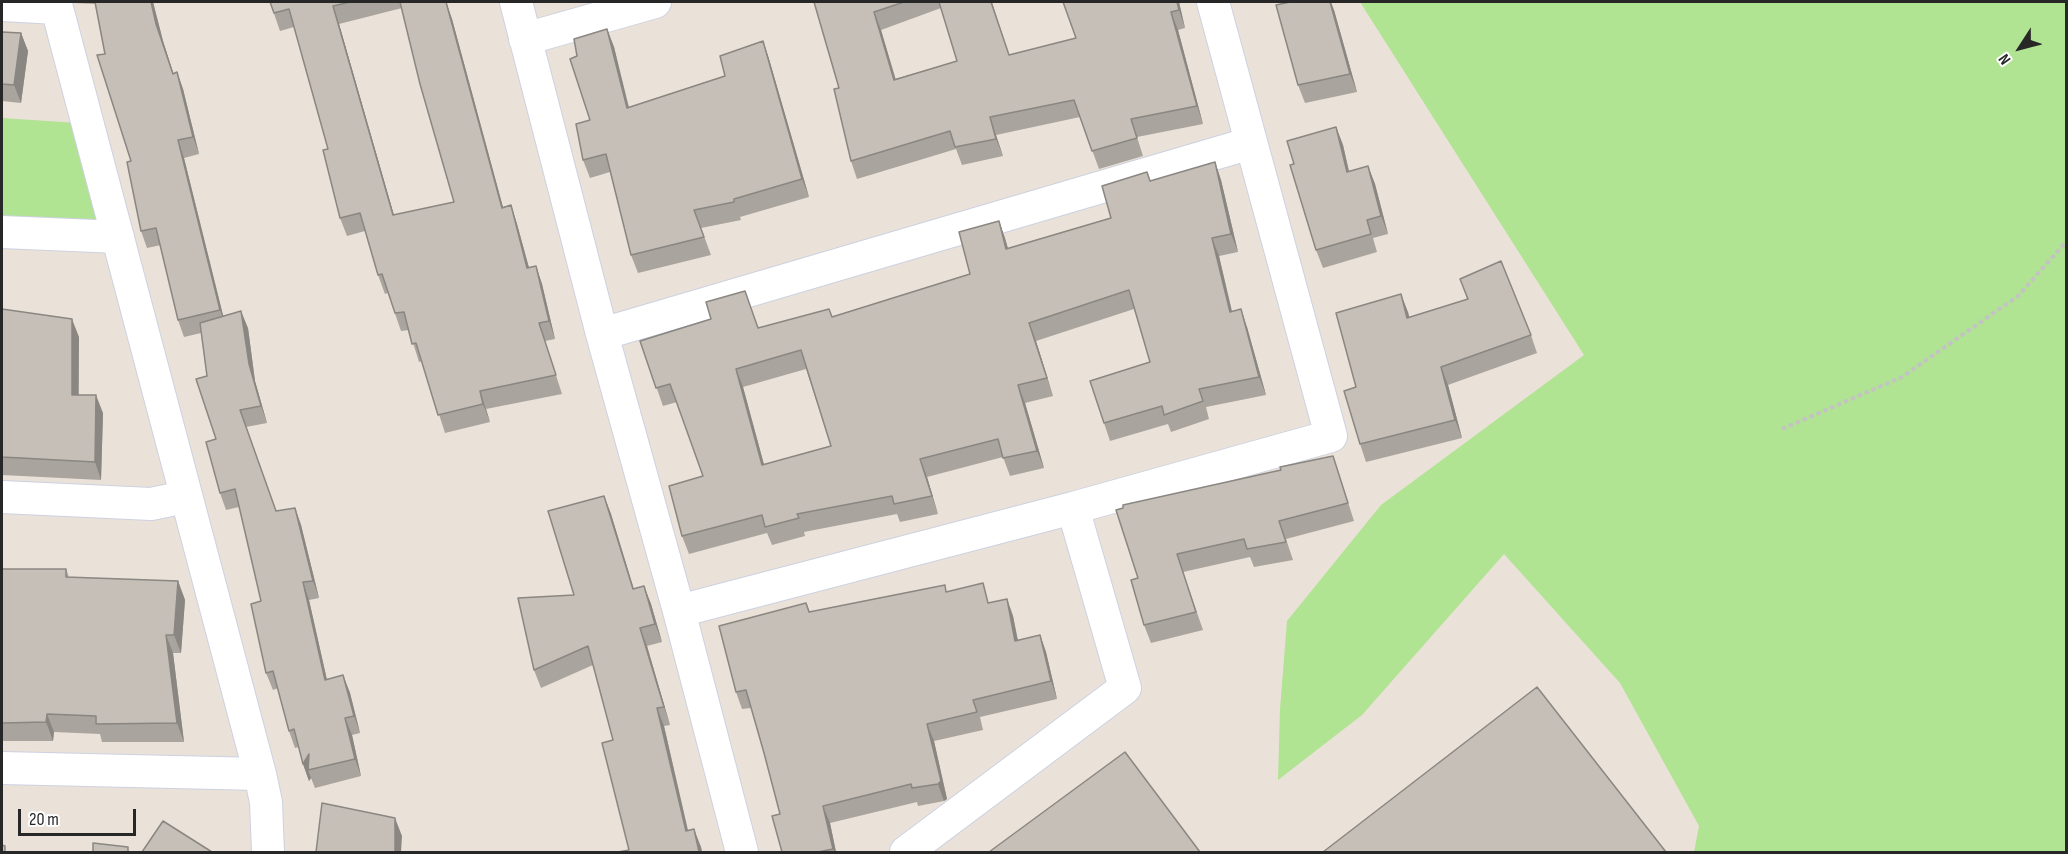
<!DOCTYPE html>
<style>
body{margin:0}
#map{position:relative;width:2068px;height:854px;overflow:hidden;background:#eae2d8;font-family:"Sofia Sans Condensed",sans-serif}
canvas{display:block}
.frame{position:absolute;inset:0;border:3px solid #272727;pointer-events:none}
.north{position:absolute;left:1990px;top:18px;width:60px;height:60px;-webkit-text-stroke:4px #fff;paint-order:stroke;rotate:234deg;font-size:16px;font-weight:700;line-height:24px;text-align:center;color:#272727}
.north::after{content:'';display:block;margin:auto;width:21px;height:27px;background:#272727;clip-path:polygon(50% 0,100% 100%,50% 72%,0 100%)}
.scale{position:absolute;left:18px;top:809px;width:118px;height:27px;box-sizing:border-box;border:3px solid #272727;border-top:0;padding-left:8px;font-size:18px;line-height:21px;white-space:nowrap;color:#272727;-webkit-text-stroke:4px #fff;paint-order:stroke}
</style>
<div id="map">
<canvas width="2068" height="854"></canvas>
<div class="frame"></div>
<div class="north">N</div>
<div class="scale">20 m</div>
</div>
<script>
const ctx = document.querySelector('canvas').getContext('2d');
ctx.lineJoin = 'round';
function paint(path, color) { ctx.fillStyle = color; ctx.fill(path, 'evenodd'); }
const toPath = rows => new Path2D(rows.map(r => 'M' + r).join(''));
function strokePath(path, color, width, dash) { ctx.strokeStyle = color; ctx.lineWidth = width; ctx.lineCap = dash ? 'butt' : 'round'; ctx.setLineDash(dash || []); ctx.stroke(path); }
const green = toPath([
 [1360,2,2066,2,2066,852,1694,852,1699,826,1620,683,1504,554,1362,715,1278,780,1280,709,1287,621,1381,505,1584,355],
 [2,118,77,123,103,219,93,238,2,232]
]);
const path = toPath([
 [1782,429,1902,377,2018,296,2066,242]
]);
const minor = toPath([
 [516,2,602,334,679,611,742,852],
 [2,5,57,8,260,774,266,802,268,852],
 [525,39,655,2],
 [2,232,118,237],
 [602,334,1251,143],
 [2,497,151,504,185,497],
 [679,611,1073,508],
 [2,768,260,774],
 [906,852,1125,688,1073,508,1331,436,1213,2]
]);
const wall = toPath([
 [73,2,153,2,163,41,173,73,177,72,183,89,199,154,184,158,223,316,248,328,255,381,267,423,246,427,276,511,295,508,301,525,319,598,309,600,327,680,343,675,350,693,360,733,352,735,361,776,315,788,311,778,309,781,303,764,299,747,295,748,289,731,278,688,273,690,266,673,261,601,239,507,226,510,220,493,216,439,201,333,184,337,178,320,161,245,147,248,141,231,131,161,105,54,95,4,74,3],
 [270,2,446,2,452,19,503,207,511,205,517,224,529,268,536,266,542,284,555,339,545,341,562,394,486,409,490,422,445,433,422,361,419,362,409,330,401,331,388,293,385,294,378,275,365,231,347,236,340,218,328,149,294,27,280,31],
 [402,8,454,202,394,215,339,24],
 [814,2,992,2,1009,55,1076,38,1063,2,1179,2,1185,28,1178,30,1203,124,1137,137,1143,156,1099,169,1080,117,996,135,1003,156,962,165,956,149,857,179,851,161,839,88],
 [941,8,957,61,895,79,881,30],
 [1334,10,1357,92,1305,103,1298,85],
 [607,29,614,47,629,107,725,76,763,41,769,59,809,197,740,217,741,220,701,228,711,255,638,273,631,255,610,172,590,178,583,160,590,120,577,56],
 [2,32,21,33,28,51,21,103,2,101],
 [1336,127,1343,145,1349,171,1368,166,1375,184,1388,234,1373,238,1377,252,1323,268,1316,250,1294,164],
 [1215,162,1221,180,1238,252,1219,256,1232,311,1247,327,1266,395,1206,407,1209,419,1171,432,1168,424,1110,441,1104,423,1150,362,1134,309,1036,341,1053,396,1025,403,1044,468,1010,476,1003,457,927,477,938,514,900,522,897,514,804,532,805,536,772,545,767,533,689,554,682,536,703,476,677,402,663,406,640,341,758,328,832,317,970,274,999,221,1008,248,1111,218,1150,181],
 [806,369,831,446,764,465,743,387],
 [1460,279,1531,335,1537,353,1448,385,1462,438,1366,462,1360,444,1408,312,1409,318,1467,299],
 [2,309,79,337,79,395,103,413,101,480,2,475],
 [1339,474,1354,521,1286,539,1293,560,1254,567,1250,557,1183,572,1203,630,1151,643,1144,625,1138,578,1116,510],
 [604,496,611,514,634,589,644,586,651,604,662,642,647,646,670,725,664,726,688,830,701,847,702,852,618,852,629,850,613,740,593,665,541,688,534,670,574,595],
 [2,569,66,569,69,577,178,581,185,600,181,653,173,653,184,742,102,742,100,734,54,732,53,741,2,741],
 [947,591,990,603,1007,599,1013,616,1018,640,1040,635,1046,652,1057,699,980,717,983,730,934,741,947,799,944,801,918,806,917,802,830,823,836,852,782,852,780,814,764,753,751,708,742,709,736,692,806,603,810,612]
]);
const shadedWall = toPath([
 [151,2,153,2,163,41,179,91,156,24],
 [446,2,452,19,508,226,502,208],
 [1177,2,1179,2,1185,28,1179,10],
 [1330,2,1331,2,1334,10,1357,92,1350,74],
 [333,6,339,24,399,233,393,215],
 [874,12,881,30,901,97,894,80],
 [1171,12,1178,30,1203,124,1197,106],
 [607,29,614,47,633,126,627,108],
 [21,33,28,51,21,103,14,85],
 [763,41,769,59,809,197,802,179],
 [177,72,183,89,199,154,193,137],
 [990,117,1003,156,996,139],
 [1336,127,1343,145,1353,190,1347,172],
 [178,140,184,158,226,327,220,310],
 [1215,162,1221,180,1238,252,1231,234],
 [1368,166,1375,184,1388,234,1381,216],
 [511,205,517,224,534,286,527,268],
 [999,221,1005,238,1013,267,1006,249],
 [1212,238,1219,256,1236,330,1230,312],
 [536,266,542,284,555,339,549,321],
 [1401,294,1408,312,1414,336,1407,318],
 [1241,309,1247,327,1266,395,1259,377],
 [241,311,248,328,255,381,267,423,261,406,249,364],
 [72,319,79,337,78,413,72,395],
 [1029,323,1036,341,1053,396,1047,378],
 [1441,367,1448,385,1462,438,1455,420],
 [736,369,743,387,769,483,762,465],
 [1018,385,1025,403,1044,468,1037,451],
 [480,391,486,409,490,422,483,404],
 [96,395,103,413,101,480,95,462],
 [920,459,927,477,938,514,932,496],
 [604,496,611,514,639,607,633,589],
 [295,508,301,525,319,598,313,581],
 [178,581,185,600,181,653,174,635],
 [303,582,309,600,331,698,325,680],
 [644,586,651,604,662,642,655,624],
 [1007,599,1013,616,1021,658,1015,641],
 [640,628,647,646,670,725,664,707],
 [166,635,173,653,184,742,177,723],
 [1040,635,1046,652,1057,699,1051,681],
 [343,675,350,693,360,733,354,716],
 [657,708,664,726,692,849,686,831],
 [47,714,54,732,53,741,46,722],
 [345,718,352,735,361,776,355,759],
 [927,724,934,741,947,799,944,801,938,784],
 [309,754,308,770,311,778,309,781,303,764],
 [823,806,830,823,836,852,835,852,833,849],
 [395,818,402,836,401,852,395,852],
 [694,829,701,847,702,852,699,852]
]);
const building = toPath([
 [95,2,151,2,156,24,173,74,177,72,193,137,178,140,220,310,178,320,156,228,141,231,127,162,131,161,97,55,105,54,95,2],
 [270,2,350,2,333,6,393,215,454,202,420,84,400,2,446,2,502,208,511,205,527,268,536,266,549,321,539,323,556,375,480,391,483,404,438,415,416,343,412,344,404,312,395,313,382,274,378,275,360,213,340,218,323,150,328,149,289,9,274,13,270,2],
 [814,2,904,2,874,12,894,80,957,61,939,2,991,2,1009,55,1076,38,1063,2,1177,2,1179,10,1171,12,1197,106,1131,119,1137,138,1092,151,1074,100,990,117,996,139,955,147,950,131,851,161,834,89,839,88,814,2],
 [1290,2,1330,2,1350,74,1298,85,1276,5,1290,2],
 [607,29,627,108,725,76,720,56,763,41,802,179,734,199,734,202,694,210,704,237,631,255,606,154,583,160,576,124,590,120,570,59,577,56,574,39,607,29],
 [2,32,21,33,14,85,2,84,2,32],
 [1336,127,1347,172,1368,166,1381,216,1367,220,1371,234,1316,250,1290,165,1294,164,1287,141,1336,127],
 [1215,162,1231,234,1212,238,1230,312,1241,309,1259,377,1199,389,1203,401,1164,415,1162,406,1104,423,1090,381,1150,362,1129,290,1029,323,1047,378,1018,385,1037,451,1003,458,998,439,920,459,932,496,894,504,892,496,797,514,799,518,765,527,762,515,682,536,669,486,703,476,670,384,656,388,640,341,711,319,706,302,745,291,758,328,829,309,832,317,970,274,959,232,999,221,1006,249,1111,218,1102,186,1147,172,1150,181,1215,162],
 [801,350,831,446,762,465,736,369,801,350],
 [1501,261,1531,335,1441,367,1455,420,1360,444,1344,391,1356,387,1336,313,1401,294,1407,318,1468,299,1460,279,1501,261],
 [2,309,72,319,72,395,96,395,95,462,2,457,2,309],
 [241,311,249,364,261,406,240,410,276,511,295,508,313,581,303,582,325,680,343,675,354,716,345,718,355,759,308,770,309,754,303,764,294,729,289,731,273,671,266,673,251,604,261,601,235,489,220,493,206,442,216,439,196,379,207,376,200,323,241,311],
 [1333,456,1348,503,1279,521,1286,542,1247,549,1244,539,1177,554,1196,612,1144,625,1131,580,1138,578,1116,510,1123,508,1123,505,1281,470,1280,467,1333,456],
 [604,496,633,589,644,586,655,624,640,628,664,707,657,708,686,831,694,829,699,852,618,852,629,850,602,743,613,740,588,646,534,670,518,598,574,595,548,511,604,496],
 [2,569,66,569,66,577,178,581,174,635,166,635,177,723,96,724,96,716,47,714,46,722,2,723,2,569],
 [983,583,988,603,1007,599,1015,641,1040,635,1051,681,973,700,977,712,927,724,941,781,938,784,912,788,911,784,823,806,833,849,818,852,782,852,772,816,780,814,764,753,746,690,736,692,719,626,806,603,809,612,945,585,946,592,983,583],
 [1537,687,1666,852,1323,852,1537,687],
 [1125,752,1200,852,989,852,1125,752],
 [322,803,395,818,395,852,316,852,322,803],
 [163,821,212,852,142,852,163,821],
 [93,843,128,847,128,852,93,852,93,843],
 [2,845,5,846,5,852,2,852,2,845]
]);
paint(green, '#b0e392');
strokePath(minor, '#cdd1e1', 34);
strokePath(path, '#c3c3c3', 4, [4.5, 3]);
strokePath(minor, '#fff', 32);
paint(wall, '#a9a49e');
paint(shadedWall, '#8a8681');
paint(building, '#c5bfb8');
strokePath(building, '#8a8681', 1.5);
</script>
